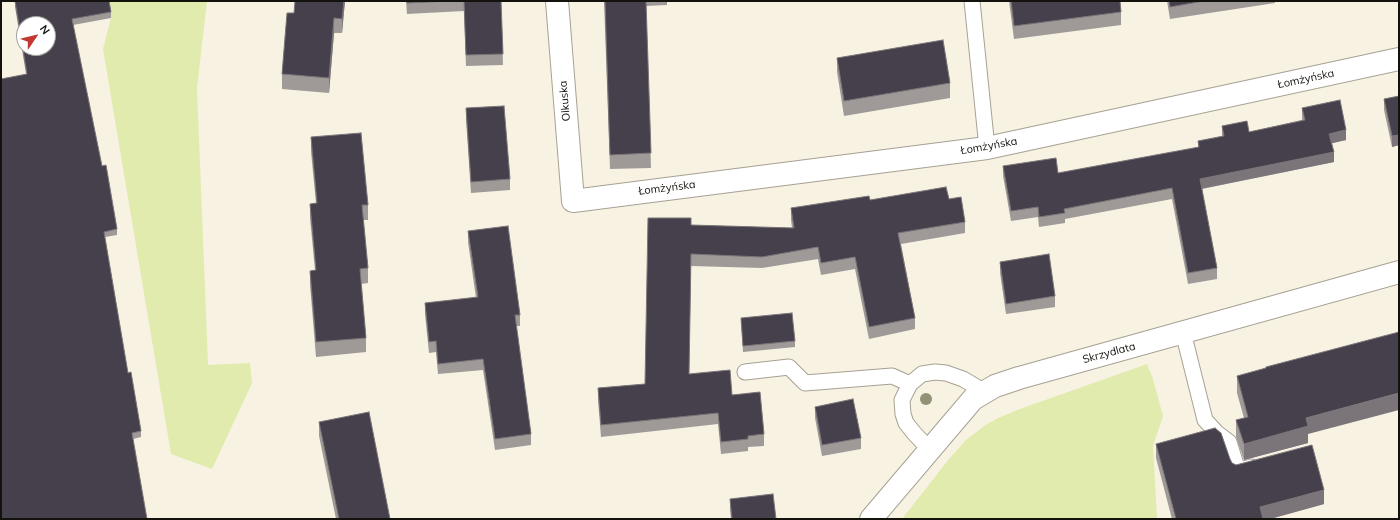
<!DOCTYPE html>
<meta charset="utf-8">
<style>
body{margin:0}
#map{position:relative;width:1400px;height:520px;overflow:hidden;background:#f8f2e3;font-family:Mulish,sans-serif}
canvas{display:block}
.frame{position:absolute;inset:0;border:2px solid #14120d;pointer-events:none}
.north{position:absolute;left:16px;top:16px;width:40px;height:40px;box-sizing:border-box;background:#fff;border:1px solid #a1a09e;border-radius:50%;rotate:55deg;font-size:11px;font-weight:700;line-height:16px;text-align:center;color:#14120d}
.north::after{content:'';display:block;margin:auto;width:14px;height:18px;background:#c53731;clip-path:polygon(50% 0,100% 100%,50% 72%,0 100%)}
</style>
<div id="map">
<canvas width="1400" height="520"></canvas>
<div class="frame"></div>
<div class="north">N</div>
</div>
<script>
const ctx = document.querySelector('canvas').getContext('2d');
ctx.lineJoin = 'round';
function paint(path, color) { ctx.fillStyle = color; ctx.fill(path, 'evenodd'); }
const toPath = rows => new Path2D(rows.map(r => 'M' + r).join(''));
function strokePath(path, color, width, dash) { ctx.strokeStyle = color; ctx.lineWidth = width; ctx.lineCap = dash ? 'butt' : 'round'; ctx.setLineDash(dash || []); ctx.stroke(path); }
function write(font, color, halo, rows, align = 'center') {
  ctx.font = font + ' Mulish,sans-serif'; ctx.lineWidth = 4; ctx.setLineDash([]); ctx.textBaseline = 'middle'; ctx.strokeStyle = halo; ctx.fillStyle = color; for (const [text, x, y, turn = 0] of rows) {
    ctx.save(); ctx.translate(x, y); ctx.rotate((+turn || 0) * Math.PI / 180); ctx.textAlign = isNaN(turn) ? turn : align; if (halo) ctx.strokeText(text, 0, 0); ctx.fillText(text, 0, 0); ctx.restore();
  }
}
const green = toPath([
 [108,1,207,1,197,88,208,365,250,363,252,383,212,469,171,454,103,49,111,18],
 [1147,364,1153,379,1163,416,1153,446,1157,519,902,519,949,459,966,440,984,426,998,418,1020,409]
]);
const lane = toPath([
 [972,1,987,148],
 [1183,332,1205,420,1217,433,1229,442,1238,471,1251,467],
 [745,372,789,367,805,383,892,376,910,384],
 [930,450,914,433,906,423,903,414,902,400,910,384,922,374,935,372,946,373,963,379,985,392]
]);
const street = toPath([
 [557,1,573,201,987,148,1399,59],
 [871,519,973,399,995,386,1019,378,1399,272]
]);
const trees = [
 [926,399]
];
const wall = toPath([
 [15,1,111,12,111,18,73,25,102,166,117,229,117,235,105,237,128,373,141,431,141,437,133,439,26,74,15,7],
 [345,1,342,33,334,33,329,93,282,89,282,74],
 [406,1,501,1,503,65,466,66,464,11,407,14],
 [604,1,667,1,667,5,646,6,651,168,610,169],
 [1009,1,1120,1,1121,12,1121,25,1014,39],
 [1167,1,1275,1,1275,3,1170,19],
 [837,58,950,83,950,98,844,116,837,72],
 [1399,96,1399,145,1392,147,1384,110,1384,99],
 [466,108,510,179,510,190,471,193,466,119],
 [1302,108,1346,140,1332,143,1334,162,1202,189,1217,268,1217,279,1188,284,1172,199,1065,219,1065,223,1039,227,1038,217,1011,221,1003,176,1003,166,1058,173,1198,148,1198,141,1222,136,1222,126,1249,132,1302,120],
 [311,137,368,205,368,220,363,220,368,268,368,283,361,284,366,338,366,352,316,357,310,285,310,271,315,270,310,218,310,204,316,203,311,152],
 [949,199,965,222,965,233,901,244,915,318,915,329,869,339,855,269,821,275,818,259,762,268,691,266,689,374,732,395,764,434,764,446,748,447,748,451,721,454,718,424,601,437,598,400,598,388,645,384,691,225,792,228,791,220,791,208,870,200],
 [468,231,520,315,520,326,516,326,531,434,531,445,495,450,483,370,438,374,436,352,429,353,425,314,425,303,476,298,468,242],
 [1000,262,1055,296,1055,307,1006,314,1000,273],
 [741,318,795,341,795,347,743,352],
 [1237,376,1308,434,1308,443,1244,460,1236,437,1236,420,1244,418,1237,393],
 [815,407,861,438,861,449,822,456,815,418],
 [319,422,390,519,336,519,319,436],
 [1156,444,1230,459,1232,463,1324,504,1270,519,1172,519,1156,458],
 [730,499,776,519,731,519,730,510]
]);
const shadedWall = toPath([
 [344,1,345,1,342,33,342,19],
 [334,18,334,33,329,93,329,78],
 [1346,130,1346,140,1329,144,1329,134],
 [1399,135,1399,145,1392,147,1392,136],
 [1334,152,1334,162,1200,189,1200,179],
 [1399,393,1399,410,1308,434,1308,443,1244,460,1244,444,1306,418],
 [1324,490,1324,504,1270,519,1260,519,1260,507]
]);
const building = toPath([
 [15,1,109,1,111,12,72,19,102,166,106,165,117,229,104,232,128,373,131,372,141,431,132,433,147,519,1,519,1,79,27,74,15,1],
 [24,24,48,24,48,48,24,48,24,24],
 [295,1,344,1,342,19,334,18,329,78,282,74,287,13,294,13,295,1],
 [407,1,451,1,407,3,407,1],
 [464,1,501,1,503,54,466,55,464,1],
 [605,1,646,1,651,153,610,155,605,1],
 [1011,1,1120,1,1121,12,1014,26,1011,1],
 [1169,1,1204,1,1170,7,1169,1],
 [943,40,950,83,844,101,837,58,943,40],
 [1399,96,1399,135,1392,136,1384,99,1399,96],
 [1340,100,1346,130,1329,134,1334,152,1200,179,1217,268,1188,273,1172,188,1064,209,1065,213,1039,217,1038,207,1011,211,1003,166,1056,158,1058,173,1199,147,1198,141,1224,136,1222,126,1247,121,1249,132,1305,120,1302,108,1340,100],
 [504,106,510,179,471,182,466,108,504,106],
 [361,133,368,205,362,205,368,268,360,269,366,338,316,342,310,271,316,270,310,204,317,203,311,137,361,133],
 [946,187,949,199,961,197,965,222,898,233,915,318,869,327,855,257,821,263,818,247,762,257,691,254,689,374,730,370,732,395,760,392,764,434,748,436,748,439,721,442,718,413,601,425,598,388,645,384,648,218,691,218,691,225,794,228,791,208,869,196,870,200,946,187],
 [508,226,520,315,515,315,531,434,495,439,483,359,438,364,436,341,429,342,425,303,478,297,468,231,508,226],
 [1049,254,1055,296,1006,304,1000,262,1049,254],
 [792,313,795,341,743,346,741,318,792,313],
 [1399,332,1399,393,1306,418,1308,426,1244,444,1236,420,1248,417,1237,376,1266,368,1266,367,1399,332],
 [853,399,861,438,822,445,815,407,853,399],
 [369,412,390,519,339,519,319,422,369,412],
 [1215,428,1221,433,1230,459,1232,463,1236,465,1312,445,1324,490,1260,507,1263,519,1176,519,1156,444,1215,428],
 [773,494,776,519,732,519,730,499,773,494]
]);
const streetNames = [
 ["Łomżyńska",1306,79,-12],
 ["Olkuska",565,101,-95],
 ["Łomżyńska",989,146,-10],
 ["Łomżyńska",667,188,-7],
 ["Skrzydlata",1109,353,-15]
];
paint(green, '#e0ebad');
strokePath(lane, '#a6a193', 17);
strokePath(street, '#a6a193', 24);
strokePath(lane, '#fff', 15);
strokePath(street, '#fff', 22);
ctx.fillStyle = '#929376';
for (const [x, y] of trees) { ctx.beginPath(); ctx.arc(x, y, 6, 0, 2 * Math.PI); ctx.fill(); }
paint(wall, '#9f9998');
paint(shadedWall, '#7b7579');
paint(building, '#46404c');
strokePath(building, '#7b7579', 1);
write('11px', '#14120d', '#fff', streetNames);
</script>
